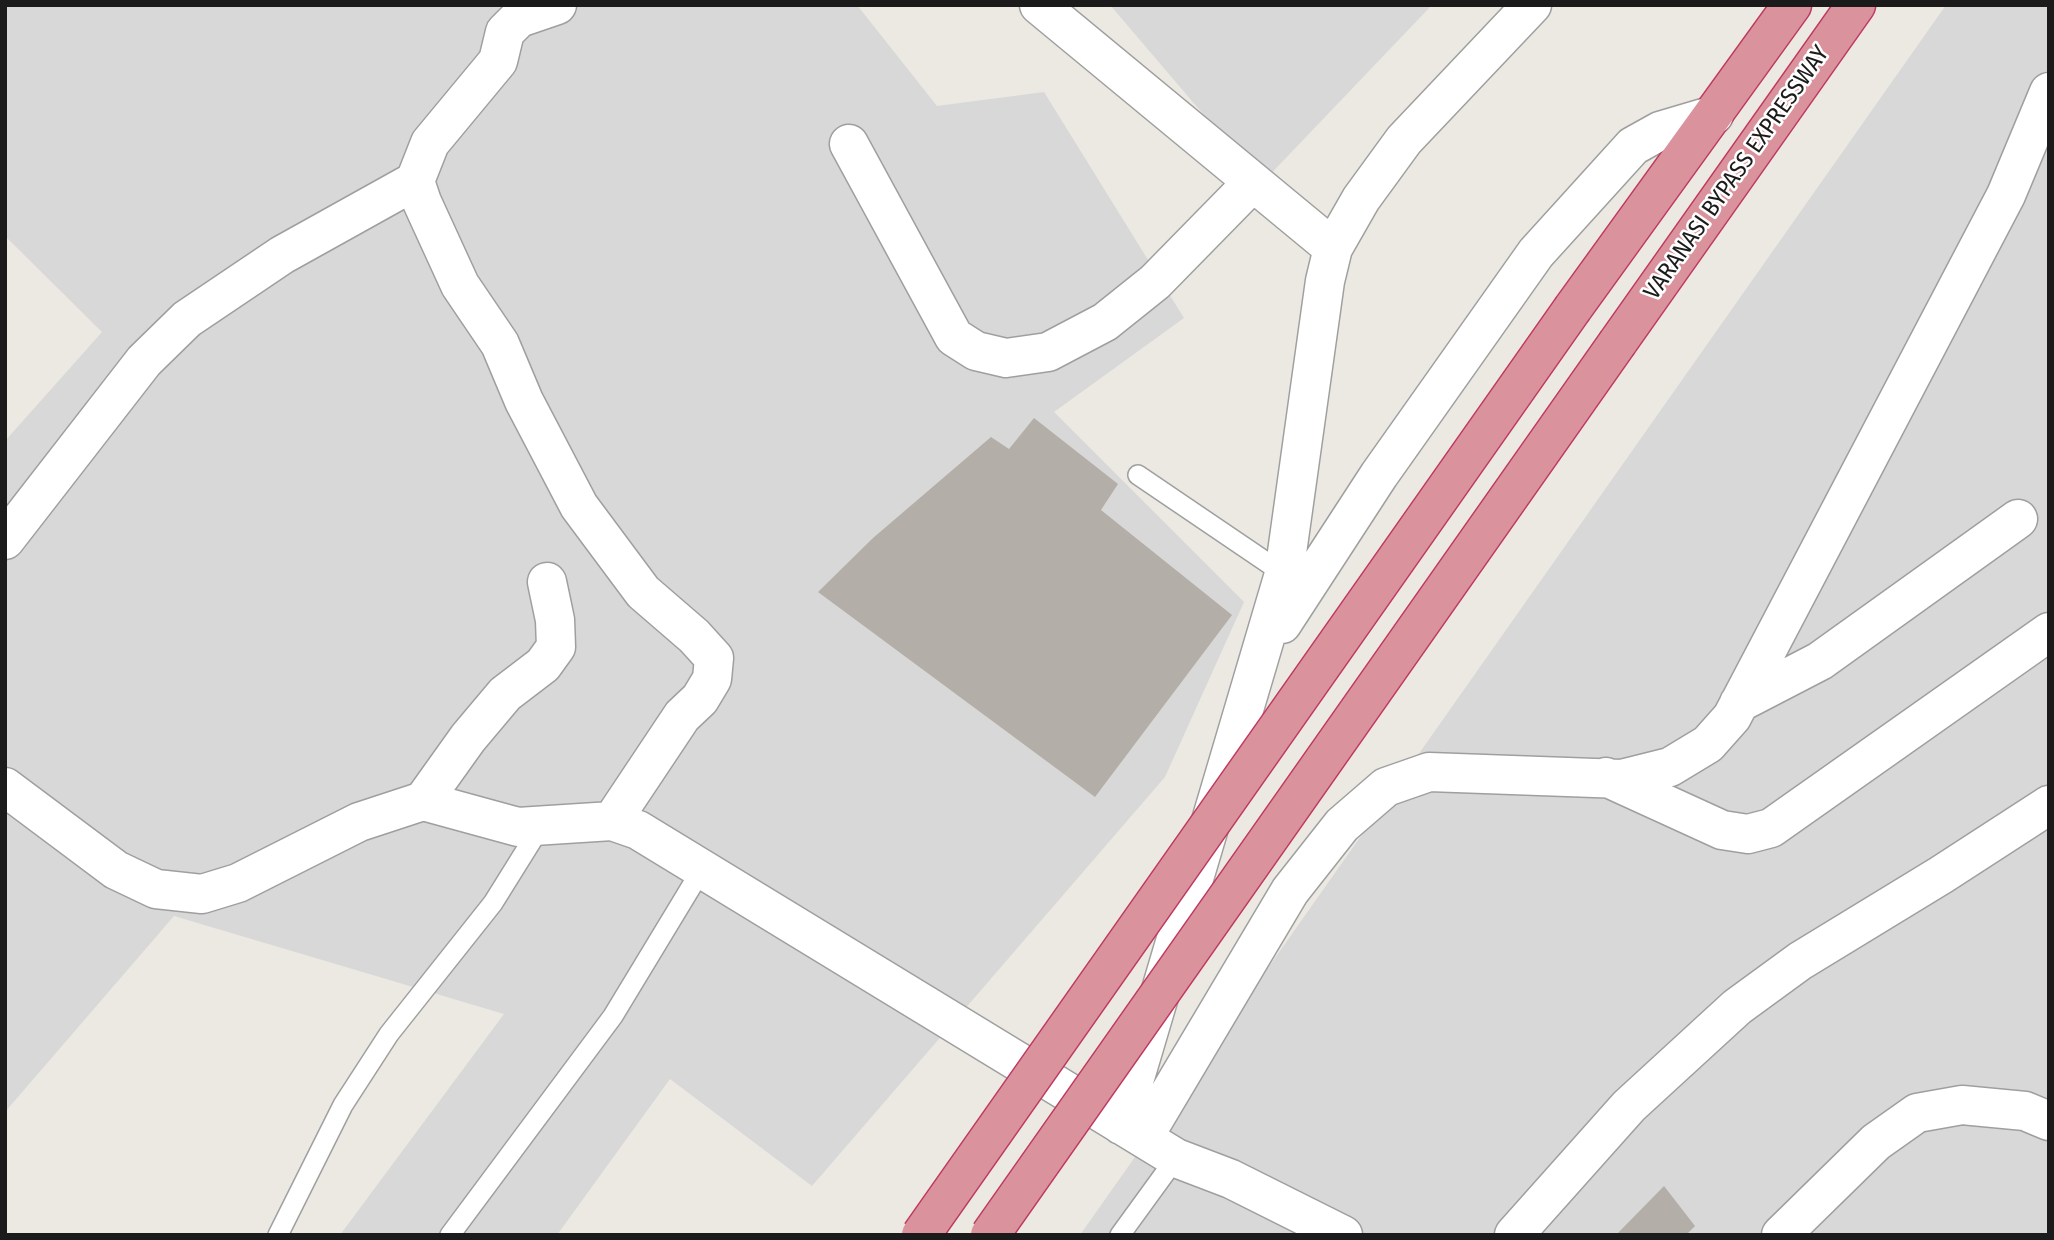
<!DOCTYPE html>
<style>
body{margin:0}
#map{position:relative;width:2054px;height:1240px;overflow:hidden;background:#ebe9e2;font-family:"Fira Sans Condensed",sans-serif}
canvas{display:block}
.frame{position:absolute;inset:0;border:7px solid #1b1b1b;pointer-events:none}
</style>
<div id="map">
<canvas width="2054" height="1240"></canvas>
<div class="frame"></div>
</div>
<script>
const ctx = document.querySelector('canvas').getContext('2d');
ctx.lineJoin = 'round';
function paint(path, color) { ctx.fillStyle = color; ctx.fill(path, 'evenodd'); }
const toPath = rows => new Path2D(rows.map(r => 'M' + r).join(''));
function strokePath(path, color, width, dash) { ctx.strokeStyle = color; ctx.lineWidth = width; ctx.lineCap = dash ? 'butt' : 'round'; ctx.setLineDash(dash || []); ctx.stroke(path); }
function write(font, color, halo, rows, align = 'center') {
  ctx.font = font + ' "Fira Sans Condensed",sans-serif'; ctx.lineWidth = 5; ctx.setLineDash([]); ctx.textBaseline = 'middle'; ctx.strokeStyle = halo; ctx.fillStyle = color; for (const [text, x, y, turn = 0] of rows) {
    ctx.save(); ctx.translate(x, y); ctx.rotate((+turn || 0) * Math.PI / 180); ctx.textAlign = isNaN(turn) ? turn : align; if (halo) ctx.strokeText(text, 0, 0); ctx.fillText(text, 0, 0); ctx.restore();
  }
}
const residential = toPath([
 [5,5,857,5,937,106,1044,92,1184,318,1054,412,1244,602,1165,777,812,1186,670,1079,557,1235,340,1235,504,1014,174,916,5,1112,5,441,102,332,5,236],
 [1110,5,1432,5,1262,183],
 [1946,5,2049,5,2049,1235,1080,1235]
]);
const building = toPath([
 [1034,418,1118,484,1101,510,1232,615,1095,797,818,592,873,538,991,437,1009,449],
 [1664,1186,1695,1226,1686,1235,1616,1235]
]);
const lane = toPath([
 [1138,475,1284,574],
 [278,1235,343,1105,389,1034,493,903,541,826],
 [450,1235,613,1016,702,869],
 [1120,1235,1176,1158]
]);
const street = toPath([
 [557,5,519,18,505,32,498,61,430,143,415,181,422,202,460,285,500,344,524,401,579,506,643,592,694,636,714,658,712,679,700,699,682,716,612,821],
 [1039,5,1333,248],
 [849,144,954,337,976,351,1006,358,1048,352,1105,322,1155,282,1253,182],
 [5,540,144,361,187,319,282,255,415,181],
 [1282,624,1379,475,1536,253,1633,146,1660,131,1714,115],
 [1739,703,1820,661,2018,519],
 [1606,777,1722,830,1748,834,1771,828,2049,632],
 [5,787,116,870,156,889,202,894,238,883,359,822,423,801,518,827,612,821,638,830,1176,1158,1231,1179,1343,1235],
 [423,801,468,738,505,694,543,665,556,647,555,620,547,582],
 [1121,1125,1284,574,1325,281,1333,248,1361,199,1404,140,1532,5],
 [1143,1138,1290,891,1342,825,1386,787,1429,772,1622,779,1670,767,1708,744,1732,717,2006,195,2049,92],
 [1514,1235,1629,1106,1737,1007,1800,961,1941,875,2049,805],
 [1781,1235,1876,1142,1917,1113,1962,1105,2025,1111,2049,1121]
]);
const highway = toPath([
 [1573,308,1792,5],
 [1618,342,1856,5]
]);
const highwayBridge = toPath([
 [921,1235,1573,308],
 [990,1235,1618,342]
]);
const streetNames = [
 ["VARANASI BYPASS EXPRESSWAY",1737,173,-55]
];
paint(residential, '#d9d8d8');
paint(building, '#b4aea8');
strokePath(lane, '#9f9f9f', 22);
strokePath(street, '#9f9f9f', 41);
strokePath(highway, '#bf3961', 41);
strokePath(lane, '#fff', 19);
strokePath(street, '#fff', 38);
strokePath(highway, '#da939d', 38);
strokePath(highwayBridge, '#bf3961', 41, []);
strokePath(highwayBridge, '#da939d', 38);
write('24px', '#1b1b1b', '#fff', streetNames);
</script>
